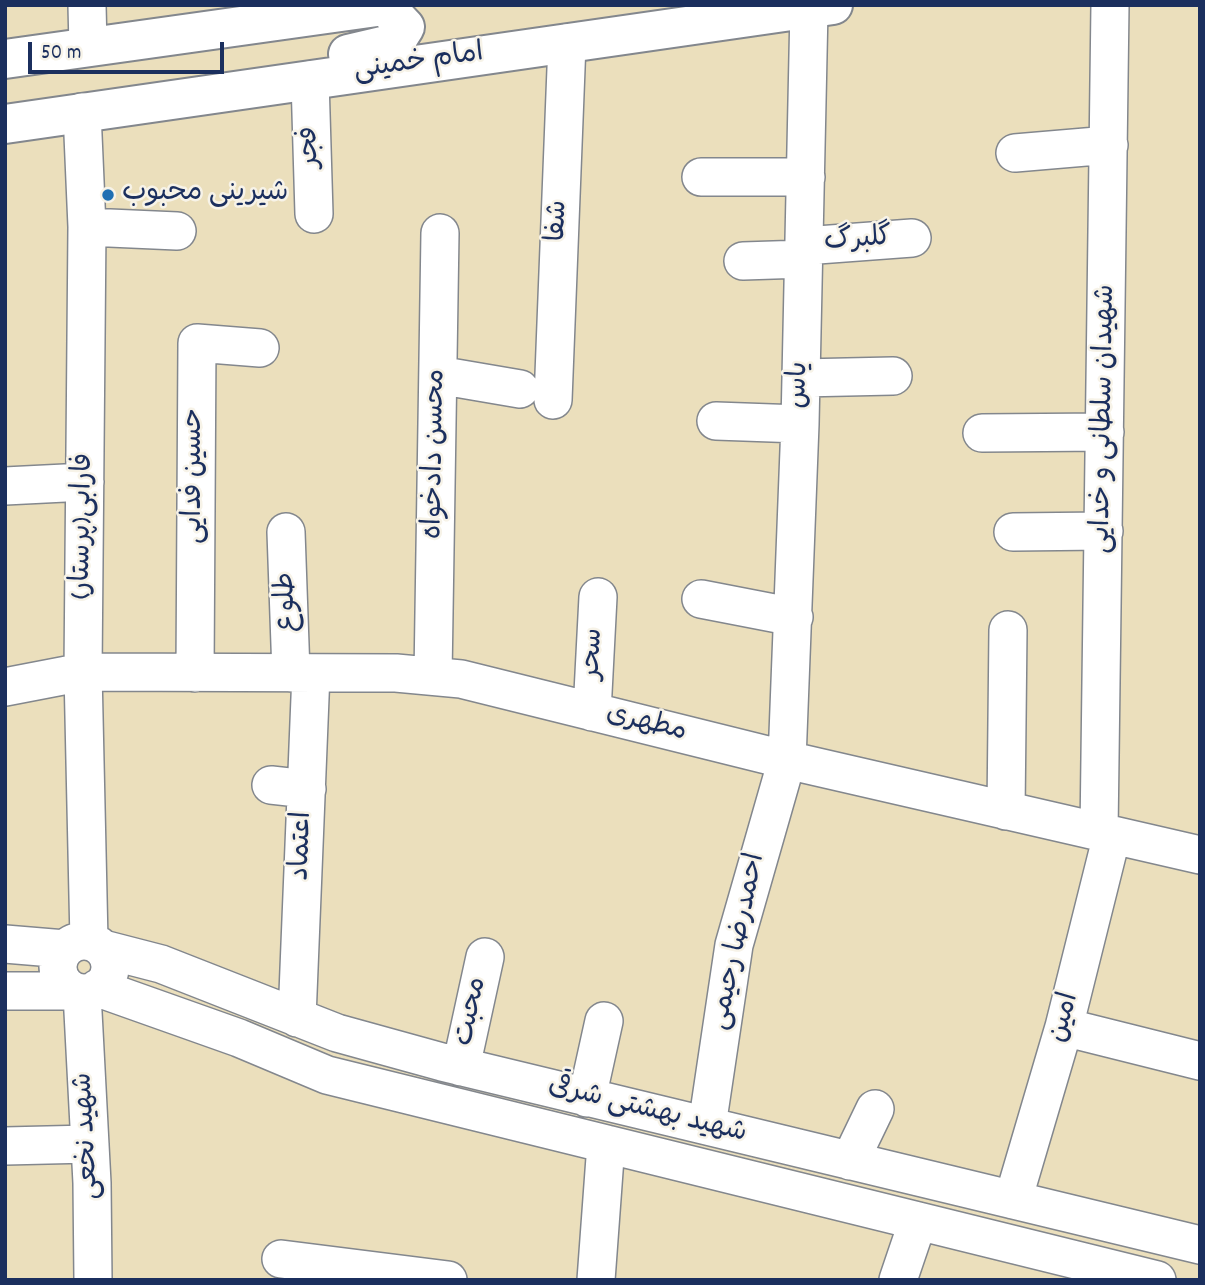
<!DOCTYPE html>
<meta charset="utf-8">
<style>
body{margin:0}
#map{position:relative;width:1205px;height:1285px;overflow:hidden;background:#ebdfbc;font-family:Dekko,sans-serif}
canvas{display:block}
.frame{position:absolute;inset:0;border:7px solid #1b2f5e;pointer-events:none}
.scale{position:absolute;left:28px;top:42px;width:196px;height:32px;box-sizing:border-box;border:4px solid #1b2f5e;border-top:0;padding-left:9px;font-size:21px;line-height:24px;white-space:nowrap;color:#1b2f5e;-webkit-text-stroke:5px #f7f3e8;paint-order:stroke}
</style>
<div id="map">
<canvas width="1205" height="1285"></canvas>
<div class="frame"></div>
<div class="scale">50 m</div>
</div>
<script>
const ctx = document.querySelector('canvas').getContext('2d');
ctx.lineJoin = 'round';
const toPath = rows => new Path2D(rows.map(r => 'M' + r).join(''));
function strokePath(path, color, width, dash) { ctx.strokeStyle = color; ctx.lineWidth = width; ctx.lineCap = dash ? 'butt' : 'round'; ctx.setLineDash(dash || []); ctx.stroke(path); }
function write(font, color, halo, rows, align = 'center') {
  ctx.font = font + ' Dekko,"Playpen Sans Arabic",sans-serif'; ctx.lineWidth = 5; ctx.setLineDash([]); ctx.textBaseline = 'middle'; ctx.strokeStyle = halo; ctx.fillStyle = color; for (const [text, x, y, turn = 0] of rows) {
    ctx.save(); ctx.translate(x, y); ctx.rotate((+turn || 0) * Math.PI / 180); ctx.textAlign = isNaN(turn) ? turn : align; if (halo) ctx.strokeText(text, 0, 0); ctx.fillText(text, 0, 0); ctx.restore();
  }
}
const minor = toPath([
 [87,5,88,47],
 [310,80,314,214],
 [82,112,87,227,83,672,89,941],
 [1015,153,1109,145],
 [701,177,806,177],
 [87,227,177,231],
 [804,246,912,238],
 [743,261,804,259],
 [438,375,520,389],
 [801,378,893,376],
 [553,400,567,43],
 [716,421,800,424],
 [982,433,1105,432],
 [5,486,85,482],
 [286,532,291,673],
 [1013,532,1104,531],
 [701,599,794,617],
 [195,673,197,343,260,348],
 [433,676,440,233],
 [5,687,83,672,396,673,461,679,787,760,1200,855],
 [592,712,598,597],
 [271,785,307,789],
 [1006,811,1008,630],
 [1099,832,1110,5],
 '58 967a26 26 0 1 1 52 0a26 26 0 1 1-52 0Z',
 [5,944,65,949],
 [103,949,161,964,337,1033,442,1062,1200,1245],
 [98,988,239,1038,327,1075,1157,1280],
 [5,991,74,991],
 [82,993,92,1183,93,1280],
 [297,1018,311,673],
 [1064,1027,1200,1061],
 [461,1067,485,957],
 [587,1098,604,1021],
 [707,1126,734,945,787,760,800,424,809,9],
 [5,1146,90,1144],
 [850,1161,875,1109],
 [1013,1200,1064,1027,1112,835],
 [281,1259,448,1280],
 [596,1280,606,1144],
 [898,1280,918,1221]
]);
const major = toPath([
 [348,54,395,43,405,27,385,6],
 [5,59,391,5],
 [5,124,833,5]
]);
const markers = [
 [108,195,7,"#1f6fb2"]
];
const streetNames = [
 ["امام خمینی",419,64,-8],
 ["فجر",312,147,-92],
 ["شفا",560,221,-88],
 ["گلبرگ",858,242,-4],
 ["یاس",801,385,-88],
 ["شهیدان سلطانی و خدایی",1106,419,-89],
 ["محسن دادخواه",437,454,-89],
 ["حسین فدایی",196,476,-90],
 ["(پرستار)فارابی",85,526,-89],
 ["طلوع",289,602,-92],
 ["سحر",595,654,-87],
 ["مطهری",646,725,14],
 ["اعتماد",304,846,-88],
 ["احمدرضا رحیمی",740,942,-78],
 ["محبت",473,1012,-78],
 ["امین",1066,1018,-75],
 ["شهید بهشتی شرقی",647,1112,14],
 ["شهید نخعی",89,1136,-93]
];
const poiNames = [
 ["شیرینی محبوب",122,195]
];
strokePath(minor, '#83878d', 40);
strokePath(major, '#83878d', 42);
strokePath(minor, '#fff', 37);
strokePath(major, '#fff', 38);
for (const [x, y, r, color] of markers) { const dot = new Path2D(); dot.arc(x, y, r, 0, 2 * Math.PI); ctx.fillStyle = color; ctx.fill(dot); strokePath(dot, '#f7f3e8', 2.5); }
write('28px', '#1b2f5e', '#f7f3e8', streetNames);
write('28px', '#1b2f5e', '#f7f3e8', poiNames, 'left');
</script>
